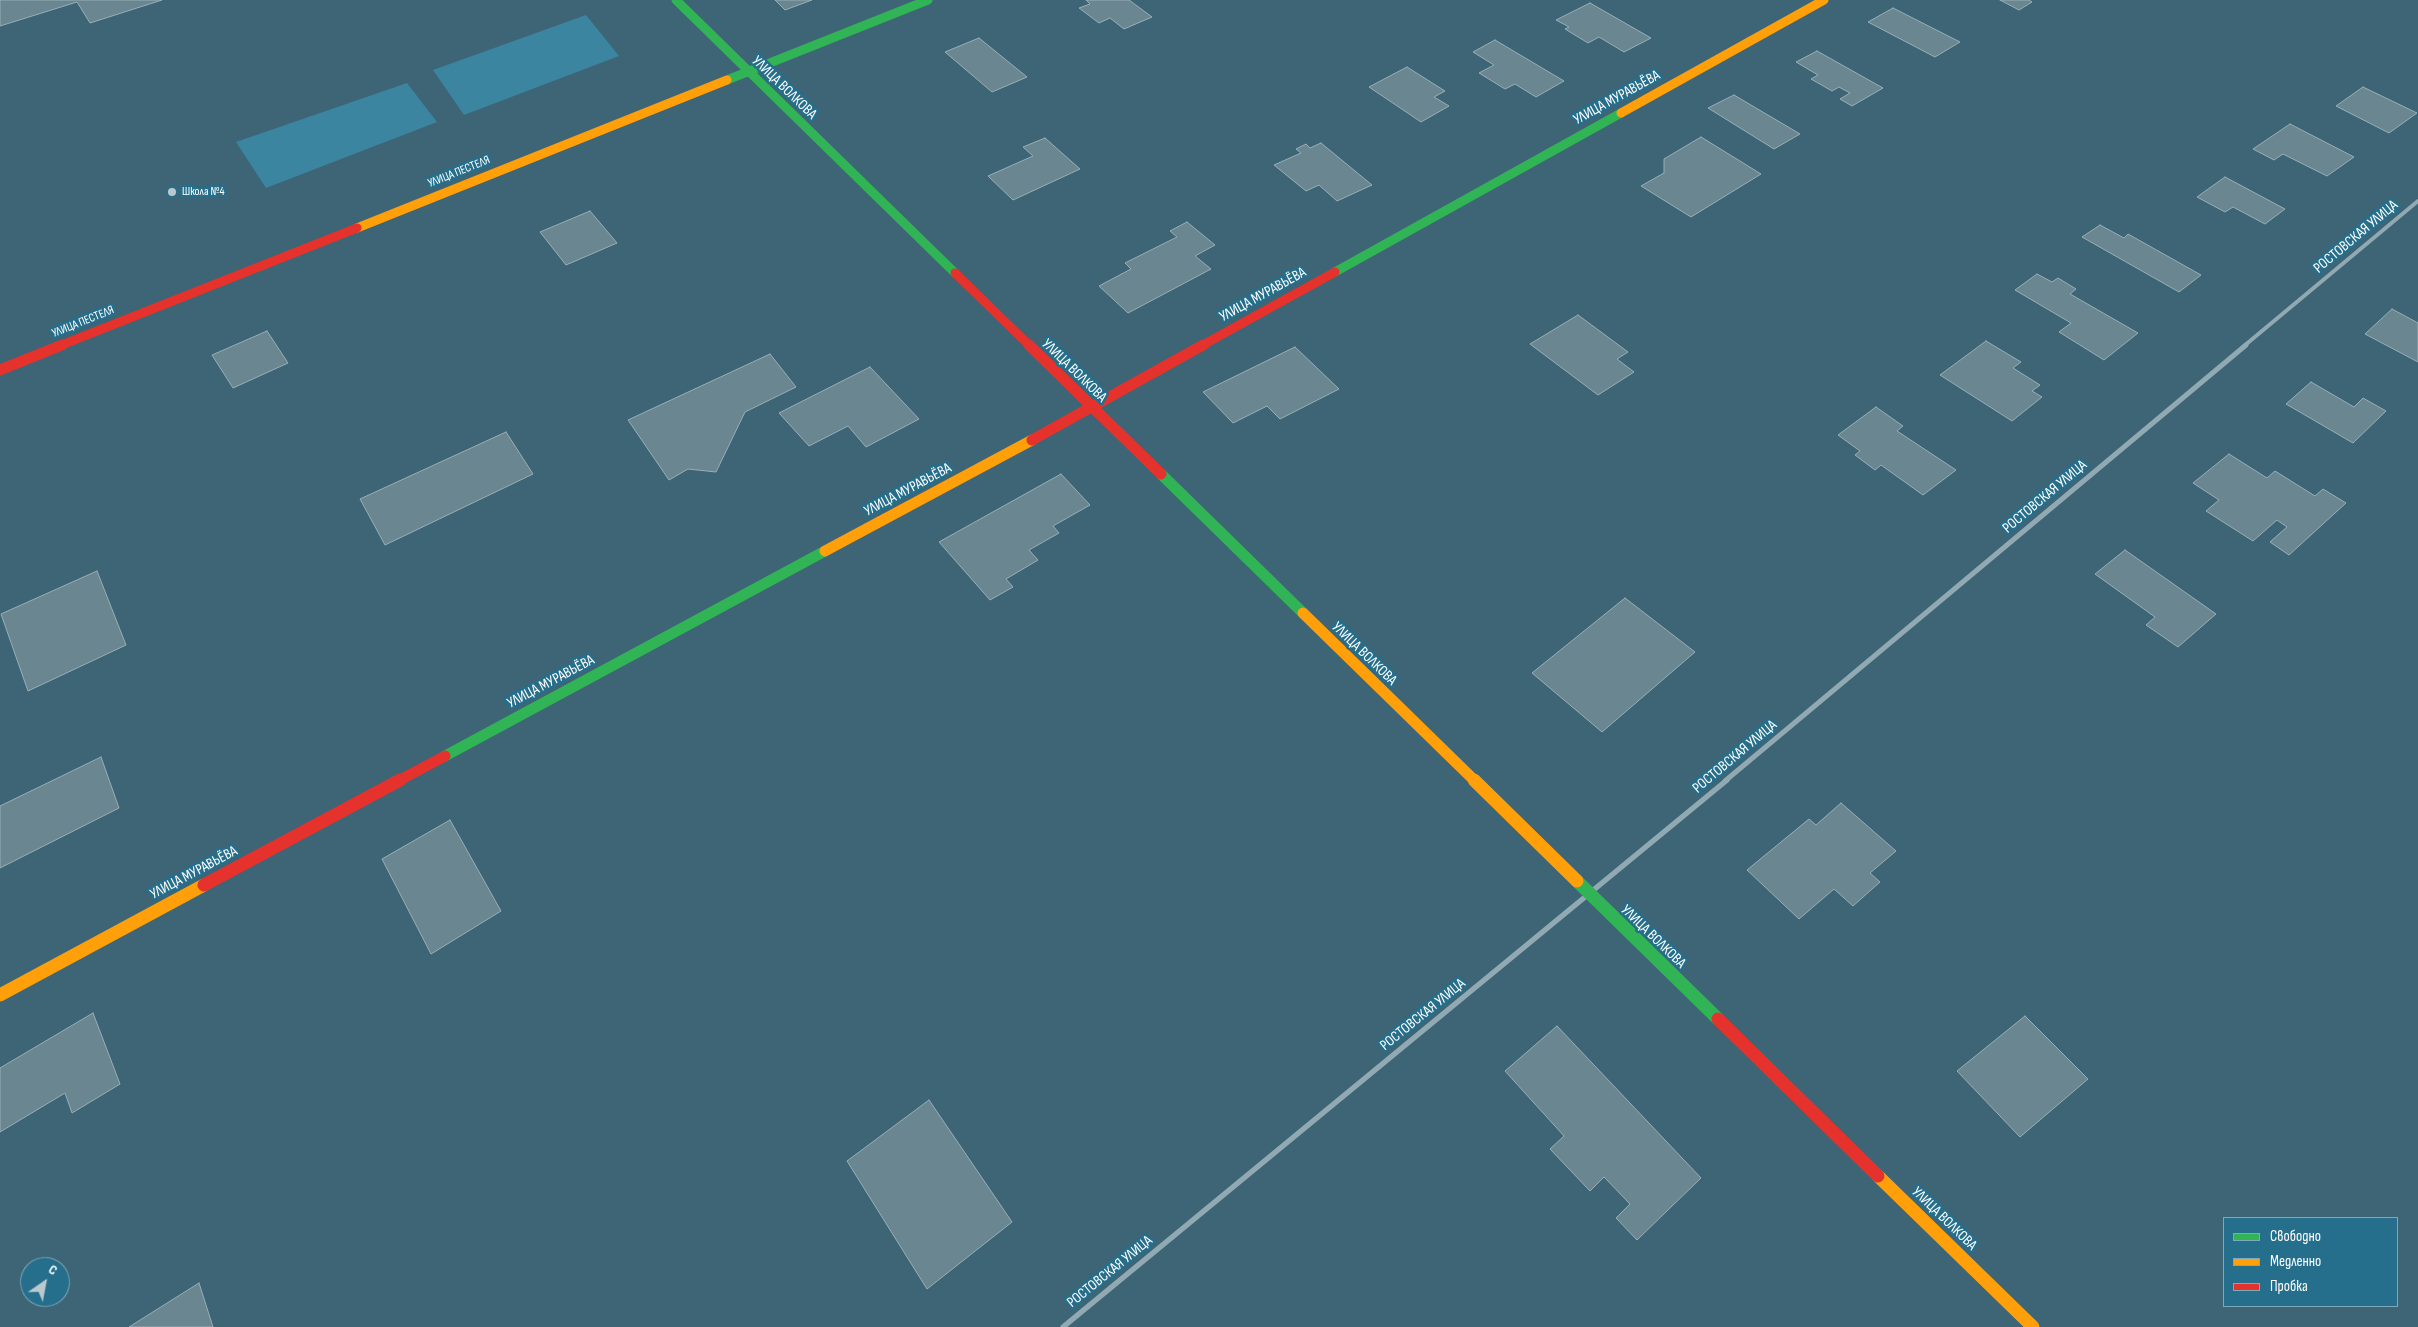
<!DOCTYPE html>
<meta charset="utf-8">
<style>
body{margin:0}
#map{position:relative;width:2418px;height:1327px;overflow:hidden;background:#3d6575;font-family:"Sofia Sans Condensed",sans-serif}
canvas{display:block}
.legend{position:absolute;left:2223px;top:1217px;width:175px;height:90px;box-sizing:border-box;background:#266f8c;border:1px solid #7da9ba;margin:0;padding:6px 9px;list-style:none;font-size:15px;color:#fff}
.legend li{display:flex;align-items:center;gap:10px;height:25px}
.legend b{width:25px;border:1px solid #7da9ba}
.north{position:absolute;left:20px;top:1257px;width:50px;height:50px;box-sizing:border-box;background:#266f8c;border:1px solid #7da9ba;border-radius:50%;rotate:33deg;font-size:14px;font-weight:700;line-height:20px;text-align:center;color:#fff}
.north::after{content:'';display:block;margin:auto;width:18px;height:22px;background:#bbc9cf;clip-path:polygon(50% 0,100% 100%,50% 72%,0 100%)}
</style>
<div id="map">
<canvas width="2418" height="1327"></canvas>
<ul class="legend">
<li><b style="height:6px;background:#30b455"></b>Свободно</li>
<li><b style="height:6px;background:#ff9f0a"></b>Медленно</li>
<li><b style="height:6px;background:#e5322d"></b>Пробка</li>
</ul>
<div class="north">С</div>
</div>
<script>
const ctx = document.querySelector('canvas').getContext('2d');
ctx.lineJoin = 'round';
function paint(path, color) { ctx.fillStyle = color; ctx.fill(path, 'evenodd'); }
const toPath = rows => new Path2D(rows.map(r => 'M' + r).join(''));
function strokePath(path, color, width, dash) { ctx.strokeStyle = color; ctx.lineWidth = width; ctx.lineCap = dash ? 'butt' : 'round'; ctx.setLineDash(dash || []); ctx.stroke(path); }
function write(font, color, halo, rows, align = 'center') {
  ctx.font = font + ' "Sofia Sans Condensed",sans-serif'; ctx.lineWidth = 5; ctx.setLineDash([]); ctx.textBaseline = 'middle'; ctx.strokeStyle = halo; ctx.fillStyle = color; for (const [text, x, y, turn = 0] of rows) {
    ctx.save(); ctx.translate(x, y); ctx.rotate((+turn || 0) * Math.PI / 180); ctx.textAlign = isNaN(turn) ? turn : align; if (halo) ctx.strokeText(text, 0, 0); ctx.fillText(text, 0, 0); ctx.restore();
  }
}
const green = toPath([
 [586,15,619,56,464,115,433,70],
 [407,83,437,122,266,188,236,142]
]);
const building = toPath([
 [0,0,162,0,90,23,77,2,0,26,0,0],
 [775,0,812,0,785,10,775,0],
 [1086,0,1129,0,1152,17,1124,29,1110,18,1099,23,1079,8,1090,4,1086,0],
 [2000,0,2029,0,2032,2,2019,10,2000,0],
 [1590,3,1651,38,1624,52,1599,37,1588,43,1565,29,1569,27,1556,20,1590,3],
 [1893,8,1960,42,1935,57,1868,22,1893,8],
 [979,38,1027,77,992,92,945,52,979,38],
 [1495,40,1564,81,1536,97,1515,84,1505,89,1479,73,1494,65,1473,52,1495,40],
 [1817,51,1883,88,1852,106,1840,99,1850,93,1839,87,1832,91,1811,79,1818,75,1796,62,1817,51],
 [1407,67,1445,91,1434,97,1449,106,1421,122,1369,87,1407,67],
 [2363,87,2417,113,2389,133,2336,106,2363,87],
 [1734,95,1800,134,1774,149,1708,108,1734,95],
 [2290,124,2354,157,2327,176,2283,154,2274,160,2253,149,2290,124],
 [1701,137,1761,174,1691,217,1641,186,1664,173,1664,159,1701,137],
 [1045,138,1080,169,1013,200,988,176,1033,156,1023,147,1045,138],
 [1321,143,1372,185,1337,201,1319,185,1306,191,1274,165,1301,153,1296,149,1306,144,1310,148,1321,143],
 [2225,177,2285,209,2265,224,2233,207,2225,212,2197,197,2225,177],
 [590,211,617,243,566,265,540,232,590,211],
 [1187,222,1215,245,1195,256,1211,269,1128,313,1099,286,1131,269,1125,263,1177,237,1170,231,1187,222],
 [2100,225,2124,238,2128,234,2201,275,2179,292,2082,237,2100,225],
 [2037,274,2052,282,2058,278,2076,289,2070,294,2138,333,2104,360,2059,332,2071,323,2015,290,2037,274],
 [2392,309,2418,323,2418,362,2365,334,2392,309],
 [1578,315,1628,352,1617,359,1634,372,1598,395,1530,344,1578,315],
 [267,331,288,363,233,388,212,355,267,331],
 [1986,341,2021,362,2013,368,2040,385,2032,391,2042,397,2012,421,1940,375,1986,341],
 [1295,347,1339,389,1280,419,1267,406,1233,423,1203,392,1295,347],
 [770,354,796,387,745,412,716,472,688,469,669,480,628,420,770,354],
 [870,367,919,419,866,447,848,426,809,446,779,413,870,367],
 [2311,382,2354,407,2363,398,2386,411,2353,443,2286,404,2311,382],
 [1876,407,1903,426,1897,431,1956,470,1923,495,1881,465,1875,470,1855,455,1860,451,1838,435,1876,407],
 [506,432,533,474,385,545,360,499,506,432],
 [2229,454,2267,478,2275,471,2315,496,2323,489,2346,503,2289,555,2270,542,2287,527,2277,520,2253,541,2206,511,2219,500,2193,483,2229,454],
 [1061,474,1090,505,1053,526,1059,533,1029,550,1038,560,1006,579,1013,587,990,600,939,542,1061,474],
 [2125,550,2216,614,2178,647,2146,625,2155,617,2095,574,2125,550],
 [97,571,126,645,28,691,1,614,97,571],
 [1625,598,1695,652,1602,732,1532,673,1625,598],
 [101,757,119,808,0,868,0,806,101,757],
 [1841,803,1896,851,1870,873,1880,882,1853,906,1834,889,1799,919,1747,870,1809,819,1816,825,1841,803],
 [450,820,501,911,431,954,382,859,450,820],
 [93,1013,120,1084,72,1113,65,1093,0,1132,0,1068,93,1013],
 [2025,1016,2088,1079,2020,1137,1957,1071,2025,1016],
 [1557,1026,1701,1178,1637,1240,1616,1218,1630,1204,1604,1177,1590,1191,1550,1149,1564,1136,1505,1071,1557,1026],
 [929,1100,1012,1222,927,1289,847,1161,929,1100],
 [199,1283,213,1327,129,1327,199,1283]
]);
const streetFar2 = toPath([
 [2244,346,2418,201]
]);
const streetFar1 = toPath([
 [1725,781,2246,345]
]);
const street = toPath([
 [1063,1327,1727,780]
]);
const fastFar2 = toPath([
 [676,0,955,273],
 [727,80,928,0],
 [1335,272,1621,113]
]);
const fastFar1 = toPath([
 [1161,474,1303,613],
 [445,756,825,551]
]);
const fast = toPath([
 [1577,881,1718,1019]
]);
const slowFar2 = toPath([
 [1621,113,1824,0],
 [357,228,727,80]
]);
const slowFar1 = toPath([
 [825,551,1032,440],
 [1303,613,1475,781]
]);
const slow = toPath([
 [1474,780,1577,881],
 [0,995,204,885],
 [1878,1176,2033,1327]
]);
const jamFar2 = toPath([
 [955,273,1030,346],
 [59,346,357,228],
 [1201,346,1335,272]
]);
const jamFar1 = toPath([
 [1029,345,1161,474],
 [0,370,62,345],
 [1032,440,1203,345],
 [398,781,445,756]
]);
const jam = toPath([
 [204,885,400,780],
 [1718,1019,1878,1176]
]);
const markers = [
 [172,192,5,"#bbc9cf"]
];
const farStreetnames = [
 ["УЛИЦА ПЕСТЕЛЯ",459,172,-22],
 ["УЛИЦА ПЕСТЕЛЯ",83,322,-22]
];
const farPoinames = [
 ["Школа №4",182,192]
];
const streetNames = [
 ["УЛИЦА ВОЛКОВА",784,88,44],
 ["УЛИЦА МУРАВЬЁВА",1617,98,-29],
 ["РОСТОВСКАЯ УЛИЦА",2356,237,-40],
 ["УЛИЦА МУРАВЬЁВА",1263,295,-29],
 ["УЛИЦА ВОЛКОВА",1074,371,44],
 ["УЛИЦА МУРАВЬЁВА",908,490,-28],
 ["РОСТОВСКАЯ УЛИЦА",2045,497,-40],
 ["УЛИЦА ВОЛКОВА",1364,654,44],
 ["УЛИЦА МУРАВЬЁВА",551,682,-28],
 ["РОСТОВСКАЯ УЛИЦА",1735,757,-40],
 ["УЛИЦА МУРАВЬЁВА",194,873,-28],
 ["УЛИЦА ВОЛКОВА",1653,937,44],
 ["РОСТОВСКАЯ УЛИЦА",1423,1015,-39],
 ["УЛИЦА ВОЛКОВА",1944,1219,44],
 ["РОСТОВСКАЯ УЛИЦА",1110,1272,-39]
];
paint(green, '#3b85a1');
paint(building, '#698691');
strokePath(building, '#98afb8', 1);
strokePath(streetFar2, '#91a9b2', 4);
strokePath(streetFar1, '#91a9b2', 5);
strokePath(street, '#91a9b2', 5.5);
strokePath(fastFar2, '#30b455', 9);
strokePath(fastFar1, '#30b455', 11);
strokePath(fast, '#30b455', 13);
strokePath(slowFar2, '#ff9f0a', 9);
strokePath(slowFar1, '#ff9f0a', 11);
strokePath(slow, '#ff9f0a', 13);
strokePath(jamFar2, '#e5322d', 9);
strokePath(jamFar1, '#e5322d', 11);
strokePath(jam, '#e5322d', 13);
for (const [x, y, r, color] of markers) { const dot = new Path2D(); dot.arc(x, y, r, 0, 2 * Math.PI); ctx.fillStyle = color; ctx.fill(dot); strokePath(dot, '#266f8c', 2); }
write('12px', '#fff', '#266f8c', farStreetnames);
write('12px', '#fff', '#266f8c', farPoinames, 'left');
write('15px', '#fff', '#266f8c', streetNames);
</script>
